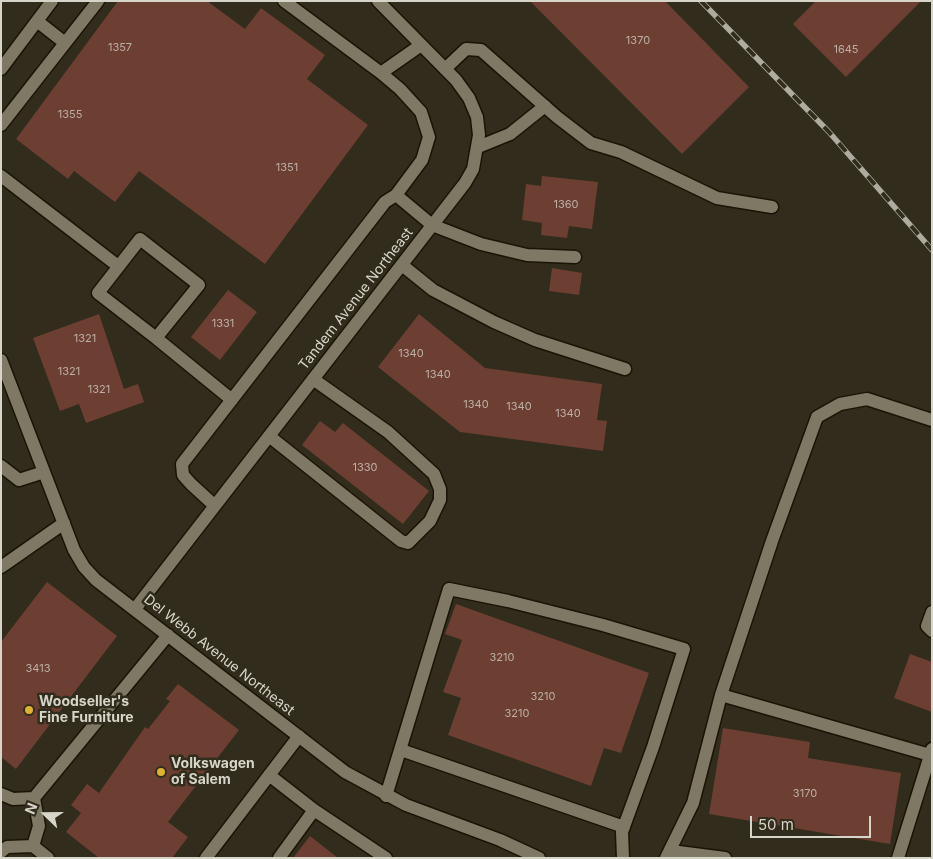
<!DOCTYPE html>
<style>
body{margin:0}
#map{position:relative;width:933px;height:859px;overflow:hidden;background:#312c1b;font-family:Inter,sans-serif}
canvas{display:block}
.frame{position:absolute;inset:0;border:2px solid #d7d4c9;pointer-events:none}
.north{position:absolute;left:20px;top:789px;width:50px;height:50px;-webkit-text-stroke:4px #312c1b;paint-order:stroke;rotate:292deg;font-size:14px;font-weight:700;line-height:20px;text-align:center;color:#d7d4c9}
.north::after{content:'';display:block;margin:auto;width:18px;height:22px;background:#d7d4c9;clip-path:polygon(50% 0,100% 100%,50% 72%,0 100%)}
.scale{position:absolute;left:750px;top:816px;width:121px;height:22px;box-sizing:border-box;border:2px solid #d7d4c9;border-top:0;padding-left:6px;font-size:15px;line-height:18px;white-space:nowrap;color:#d7d4c9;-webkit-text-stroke:4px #312c1b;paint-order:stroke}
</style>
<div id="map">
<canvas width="933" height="859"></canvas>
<div class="frame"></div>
<div class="north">N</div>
<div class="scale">50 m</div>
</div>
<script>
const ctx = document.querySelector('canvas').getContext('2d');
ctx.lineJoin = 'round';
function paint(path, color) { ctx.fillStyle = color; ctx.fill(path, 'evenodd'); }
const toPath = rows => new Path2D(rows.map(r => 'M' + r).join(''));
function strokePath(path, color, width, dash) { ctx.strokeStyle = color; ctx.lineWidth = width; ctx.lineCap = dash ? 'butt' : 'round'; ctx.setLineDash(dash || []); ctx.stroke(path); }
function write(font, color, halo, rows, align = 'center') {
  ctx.font = font + ' Inter,sans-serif'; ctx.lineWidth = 5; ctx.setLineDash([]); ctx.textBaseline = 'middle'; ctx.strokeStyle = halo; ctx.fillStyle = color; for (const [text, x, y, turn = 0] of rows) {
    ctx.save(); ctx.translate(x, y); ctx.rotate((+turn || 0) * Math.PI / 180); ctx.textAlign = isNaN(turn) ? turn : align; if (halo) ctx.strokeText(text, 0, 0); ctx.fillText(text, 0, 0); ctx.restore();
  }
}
const building = toPath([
 [118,1,207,1,245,29,261,8,325,55,307,79,368,125,265,264,139,171,115,202,74,171,68,179,16,139],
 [530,1,665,1,749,87,682,154],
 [816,1,921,1,846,77,793,24],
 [542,176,598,182,592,229,569,226,567,238,541,235,542,223,522,220,526,184,541,186],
 [552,268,582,273,579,295,549,291],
 [228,290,257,312,220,360,191,337],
 [99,314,124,389,138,384,144,402,86,423,79,404,60,411,33,338],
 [419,314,485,368,602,384,597,420,607,421,603,451,460,432,378,367],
 [320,421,335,432,343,423,429,491,403,524,302,445],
 [47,582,117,636,16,769,1,757,1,642],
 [456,604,649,673,621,753,604,748,591,786,448,735,461,698,443,692,462,640,445,634],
 [910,654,932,662,932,712,894,698],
 [178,684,239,730,168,822,188,837,172,858,99,858,66,832,81,813,71,805,87,784,99,793,145,727,148,729,170,701,166,699],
 [723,728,810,742,808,758,901,773,890,844,709,814],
 [310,836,338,858,293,858]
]);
const minor = toPath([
 [284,1,381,73],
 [37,21,65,43],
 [1,69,52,1],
 [445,69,466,49,481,50,557,117,591,143,621,152,717,198,772,207],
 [1,125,98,1],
 [478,147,510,134,545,106],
 [1,176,118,266],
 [396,195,422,160,429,137,421,112,400,89,381,73,421,45],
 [140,239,199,285,156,338,98,293,140,239],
 [402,265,433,290,494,322,535,340,625,369],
 [156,338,232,400],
 [1,360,74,550,84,567,96,580,345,772,406,805,500,840,539,858],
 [269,436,401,541,408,543,430,521,440,500,440,489,434,474,388,432,313,379],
 [1,466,19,480,44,472],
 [215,506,191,484,183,475,182,464,385,202,396,195,432,225,481,244,527,255,575,257],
 [1,567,64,523],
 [135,609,465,183,473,169,479,135,477,117,469,98,456,80,378,1],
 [932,612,927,626,932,631],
 [721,695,930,755],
 [401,750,624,827],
 [269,775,314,810,279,858],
 [1,794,13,799,34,798,168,635],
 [386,796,449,589,508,601,603,625,684,649,653,747,622,832,623,858],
 [34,798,39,826,33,846,48,858],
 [314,810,386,858],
 [671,851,725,858],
 [1,852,7,847,33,846],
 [206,858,299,736],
 [666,858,693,803,721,695,772,541,817,417,840,404,867,399,932,420],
 [898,858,932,749]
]);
const rail = toPath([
 [701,1,829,132,932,250]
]);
const markers = [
 [29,710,5,"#ddb233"],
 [161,772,5,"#ddb233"]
];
const numberNames = [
 ["1370",638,41],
 ["1357",120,48],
 ["1645",846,50],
 ["1355",70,115],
 ["1351",287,168],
 ["1360",566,205],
 ["1331",223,324],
 ["1321",85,339],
 ["1340",411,354],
 ["1321",69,372],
 ["1340",438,375],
 ["1321",99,390],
 ["1340",476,405],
 ["1340",519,407],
 ["1340",568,414],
 ["1330",365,468],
 ["3210",502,658],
 ["3413",38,669],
 ["3210",543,697],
 ["3210",517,714],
 ["3170",805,794]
];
const streetNames = [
 ["Tandem Avenue Northeast",356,299,-52],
 ["Del Webb Avenue Northeast",219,655,38]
];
const poiNames = [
 ["Woodseller's",39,702],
 ["Fine Furniture",39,718],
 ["Volkswagen",171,764],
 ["of Salem",171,780]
];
paint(building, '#6d3f33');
strokePath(minor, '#191405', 15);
strokePath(minor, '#7e7865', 12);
strokePath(rail, '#afab9f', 5.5);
strokePath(rail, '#312c1b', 4, [11]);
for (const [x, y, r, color] of markers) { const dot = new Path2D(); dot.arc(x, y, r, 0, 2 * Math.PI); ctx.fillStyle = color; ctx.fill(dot); strokePath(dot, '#312c1b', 2); }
write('11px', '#bcafa4', null, numberNames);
write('14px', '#d7d4c9', '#312c1b', streetNames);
write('bold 14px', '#d7d4c9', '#312c1b', poiNames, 'left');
</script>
